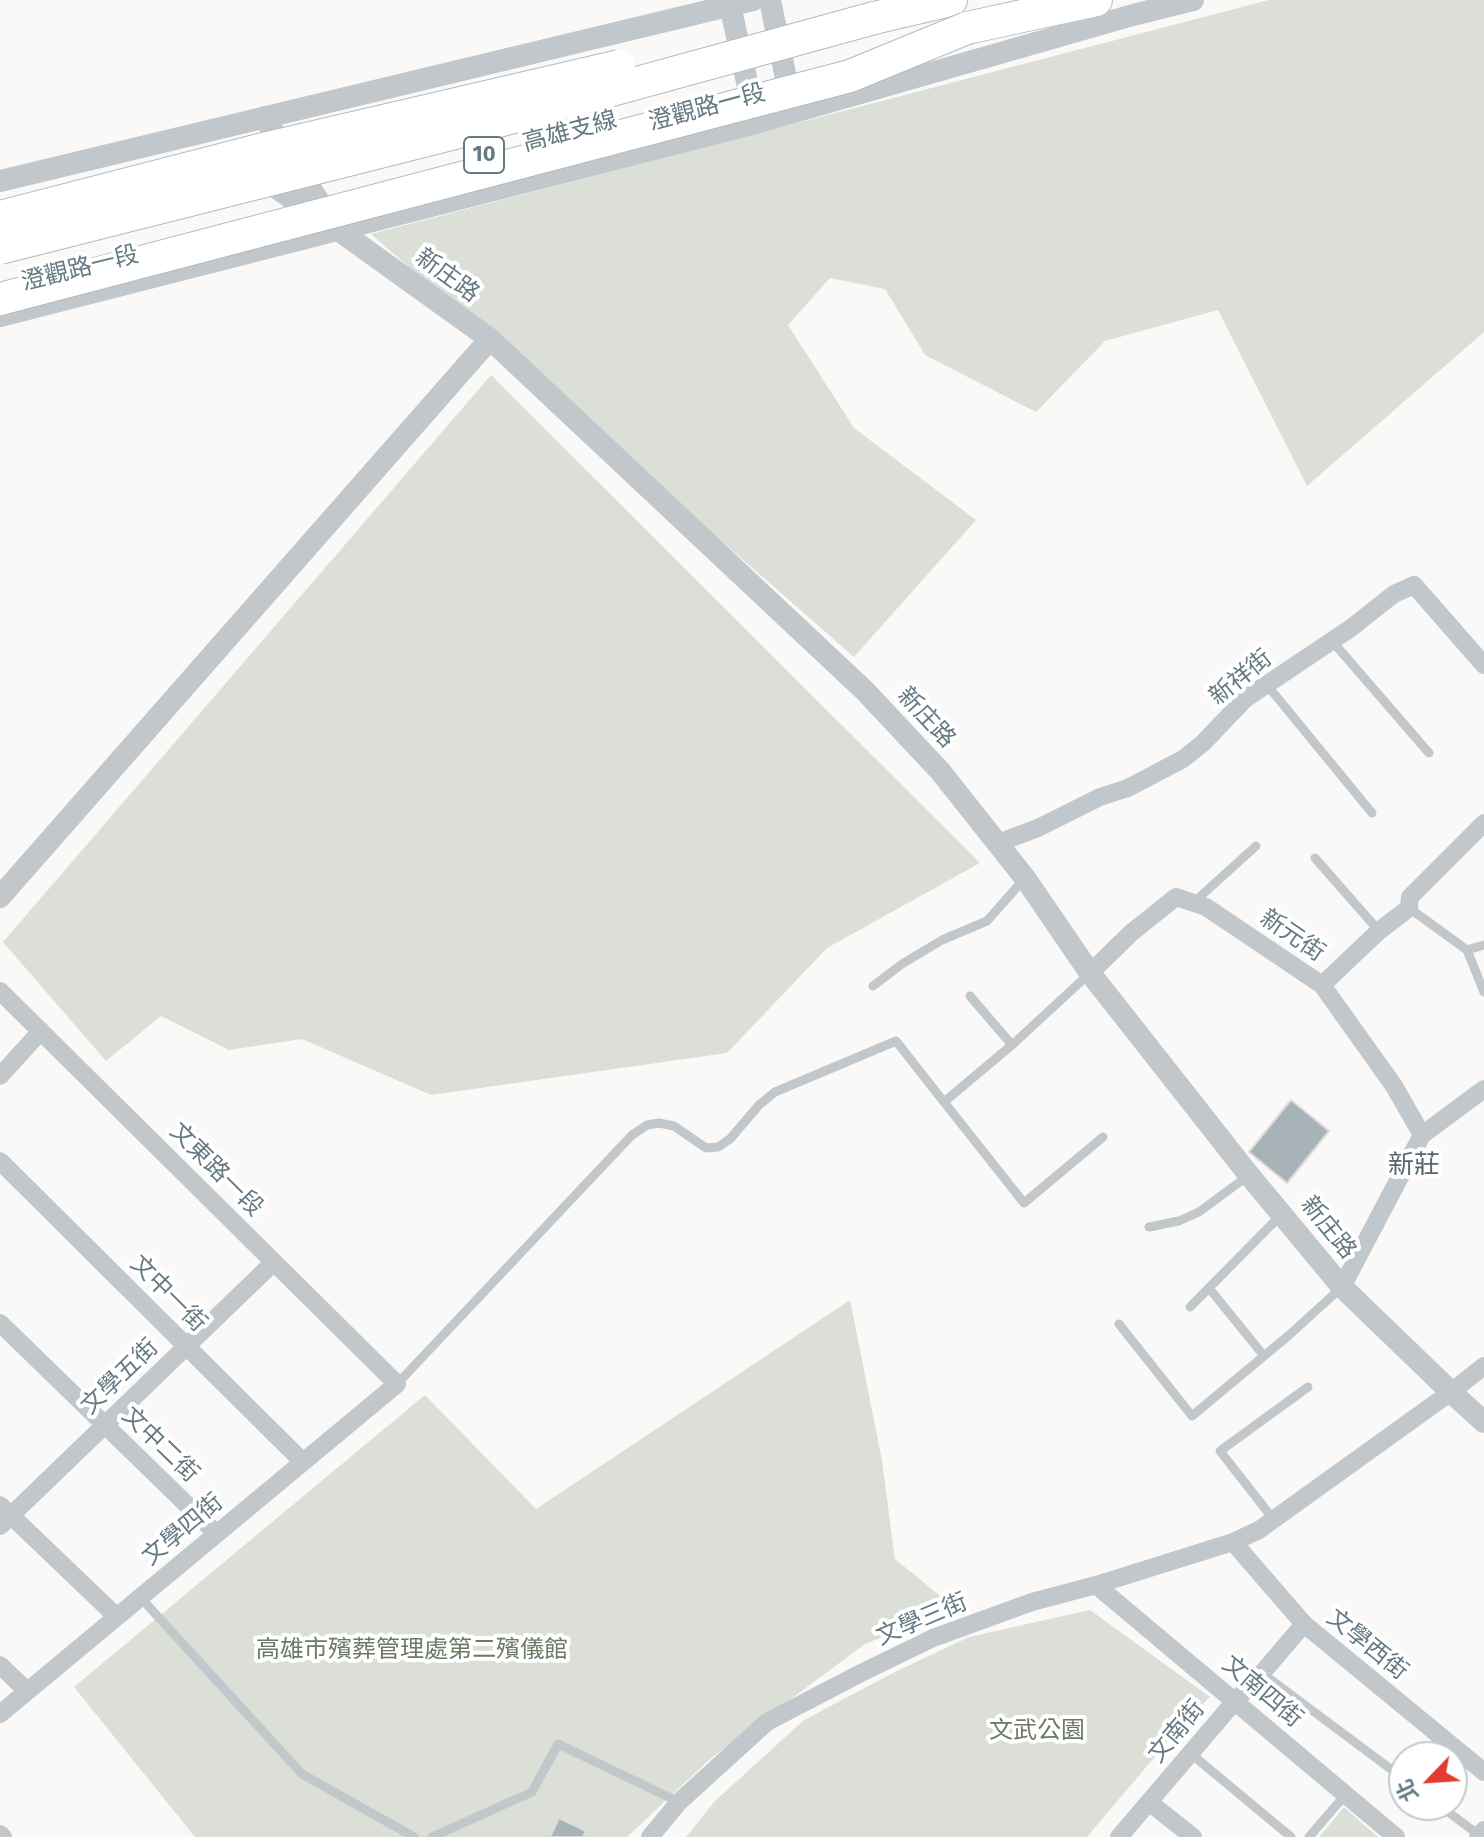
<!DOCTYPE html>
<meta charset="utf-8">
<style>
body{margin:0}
#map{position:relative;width:1484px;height:1837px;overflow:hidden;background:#faf9f8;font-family:"Fira Sans","Noto Sans TC",sans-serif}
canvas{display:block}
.north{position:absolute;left:1388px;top:1741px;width:80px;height:80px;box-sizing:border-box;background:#fff;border:2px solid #c1cacd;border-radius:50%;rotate:245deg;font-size:22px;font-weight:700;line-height:32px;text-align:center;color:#657a82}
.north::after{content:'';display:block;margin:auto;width:28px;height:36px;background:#e13c31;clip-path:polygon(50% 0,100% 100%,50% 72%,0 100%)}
</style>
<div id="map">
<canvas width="1484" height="1837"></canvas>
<div class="north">北</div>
</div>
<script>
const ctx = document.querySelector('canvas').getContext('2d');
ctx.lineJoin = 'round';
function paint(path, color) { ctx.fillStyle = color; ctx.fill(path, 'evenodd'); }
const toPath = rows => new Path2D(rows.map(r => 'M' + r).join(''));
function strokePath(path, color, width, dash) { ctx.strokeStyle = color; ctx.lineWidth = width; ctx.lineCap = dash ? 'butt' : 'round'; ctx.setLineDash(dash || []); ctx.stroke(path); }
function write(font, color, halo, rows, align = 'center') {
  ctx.font = font + ' "Fira Sans","Noto Sans TC",sans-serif'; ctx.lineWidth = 8; ctx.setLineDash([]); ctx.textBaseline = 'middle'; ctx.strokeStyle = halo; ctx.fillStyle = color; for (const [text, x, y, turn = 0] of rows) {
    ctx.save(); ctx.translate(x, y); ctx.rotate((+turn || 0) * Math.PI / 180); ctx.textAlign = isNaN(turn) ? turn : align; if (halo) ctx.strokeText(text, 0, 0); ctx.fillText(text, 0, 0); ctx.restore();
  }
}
const green = toPath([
 [1269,0,1484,0,1484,332,1307,486,1218,310,1105,341,1036,412,925,355,885,289,830,278,788,325,854,428,976,520,854,657,371,234],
 [491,375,980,863,827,948,727,1053,431,1095,302,1039,229,1050,161,1016,106,1061,3,942],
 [850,1300,882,1461,895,1559,955,1608,865,1644,710,1759,627,1837,195,1837,74,1687,425,1395,536,1509],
 [1090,1610,1210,1697,1186,1720,1087,1837,686,1837,715,1801,804,1720,895,1672,969,1637],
 [1344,1807,1378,1837,1319,1837]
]);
const building = toPath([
 [1291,1100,1329,1131,1287,1183,1249,1152,1291,1100],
 [559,1818,586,1831,583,1837,550,1837,559,1818]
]);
const service = toPath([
 [1332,641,1429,753],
 [1267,685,1372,813],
 [1315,858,1379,931],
 [1193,903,1256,846],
 [1409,908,1467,950,1484,992],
 [1467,950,1484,945],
 [873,986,902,964,942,940,987,921,1025,878],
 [970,996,1012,1045],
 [944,1102,1024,1203,1103,1137],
 [1149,1227,1179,1221,1199,1212,1249,1175],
 [1209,1288,1264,1356],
 [1190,1307,1280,1216],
 [1119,1324,1192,1416,1288,1336,1342,1287],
 [397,1384,632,1135,647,1125,659,1123,674,1126,706,1148,718,1147,730,1139,759,1105,775,1092,896,1041,944,1102,1012,1045,1089,974],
 [1274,1520,1220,1451,1308,1387],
 [140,1597,302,1774,414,1837],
 [1262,1673,1404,1779],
 [1190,1753,1291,1837],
 [1439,1805,1479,1835],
 [432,1837,532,1792,558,1744,679,1802],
 [1309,1837,1346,1794]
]);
const minor = toPath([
 [998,843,1038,828,1100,797,1128,788,1183,759,1203,743,1245,699,1351,628,1394,594,1414,585,1484,665],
 [1090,973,1131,933,1176,897,1206,907,1322,985,1394,1086,1422,1135],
 [1322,985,1379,931,1409,908,1410,897,1484,823],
 [0,991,397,1384,0,1714],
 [0,1076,41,1031],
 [0,1161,303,1462],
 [1342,1287,1422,1135,1484,1089],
 [0,1323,217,1534],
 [0,1505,117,1617],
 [0,1526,274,1262],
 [1233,1542,1304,1624,1484,1772],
 [1096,1585,1396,1837],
 [0,1665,27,1691],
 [1149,1802,1193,1837],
 [0,1834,3,1837],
 [650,1837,679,1802,767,1722,859,1674,933,1638,1032,1602,1096,1585,1233,1542,1259,1530,1451,1392,1484,1366],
 [1119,1837,1235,1701,1262,1673,1304,1624],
 [1478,1837,1484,1830]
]);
const tertiary = toPath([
 [770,0,791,103],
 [730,5,754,114],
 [264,117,337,229,490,339,865,691,940,771,1025,878,1090,973,1249,1175,1342,1287,1451,1392,1484,1422],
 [259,176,323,220],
 [0,181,753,0],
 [0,316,756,123,1133,15,1193,0],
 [0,897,490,339]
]);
const motorway = toPath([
 [874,18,951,0],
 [967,28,1096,0]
]);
const motorwayBridge = toPath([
 [0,217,267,148,619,66],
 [0,248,455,133,874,18],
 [0,299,850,76,967,28]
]);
const shields = [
 [484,155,40]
];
const shieldNames = [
 ["10",484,155]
];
const streetNames = [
 ["澄觀路一段",707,108,-15],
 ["高雄支線",570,132,-15],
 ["澄觀路一段",80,269,-14],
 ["新庄路",447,276,36],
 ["新祥街",1241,678,-39],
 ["新庄路",926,718,47],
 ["新元街",1292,936,34],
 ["文東路一段",216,1170,45],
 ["新庄路",1328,1228,51],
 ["文中一街",168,1294,45],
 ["文學五街",120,1377,-44],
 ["文中二街",160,1445,44],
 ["文學四街",183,1530,-40],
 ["文學三街",922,1620,-23],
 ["文學西街",1367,1645,39],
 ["文南四街",1262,1692,40],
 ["文南街",1177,1732,-50]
];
const parkNames = [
 ["高雄市殯葬管理處第二殯儀館",412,1650],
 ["文武公園",1037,1731]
];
const neighbourhoodNames = [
 ["新莊",1414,1166]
];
paint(green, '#dbdfd7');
paint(building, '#a8b3b7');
strokePath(building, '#dcdbda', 2);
strokePath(motorway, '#b4babd', 34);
strokePath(service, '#c1c7ca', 9);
strokePath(minor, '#c1c7ca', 18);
strokePath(tertiary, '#c1c7ca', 22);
strokePath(motorway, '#fff', 32);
strokePath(motorwayBridge, '#b4babd', 34, []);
strokePath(motorwayBridge, '#fff', 32);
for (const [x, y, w] of shields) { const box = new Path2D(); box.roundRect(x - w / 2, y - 18, w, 36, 6); ctx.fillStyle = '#fff'; ctx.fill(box); strokePath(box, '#657a82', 2); }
write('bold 22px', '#657a82', null, shieldNames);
write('24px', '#657a82', '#fff', streetNames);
write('24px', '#6c7a64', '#fff', parkNames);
write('26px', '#57676d', '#fff', neighbourhoodNames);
</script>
